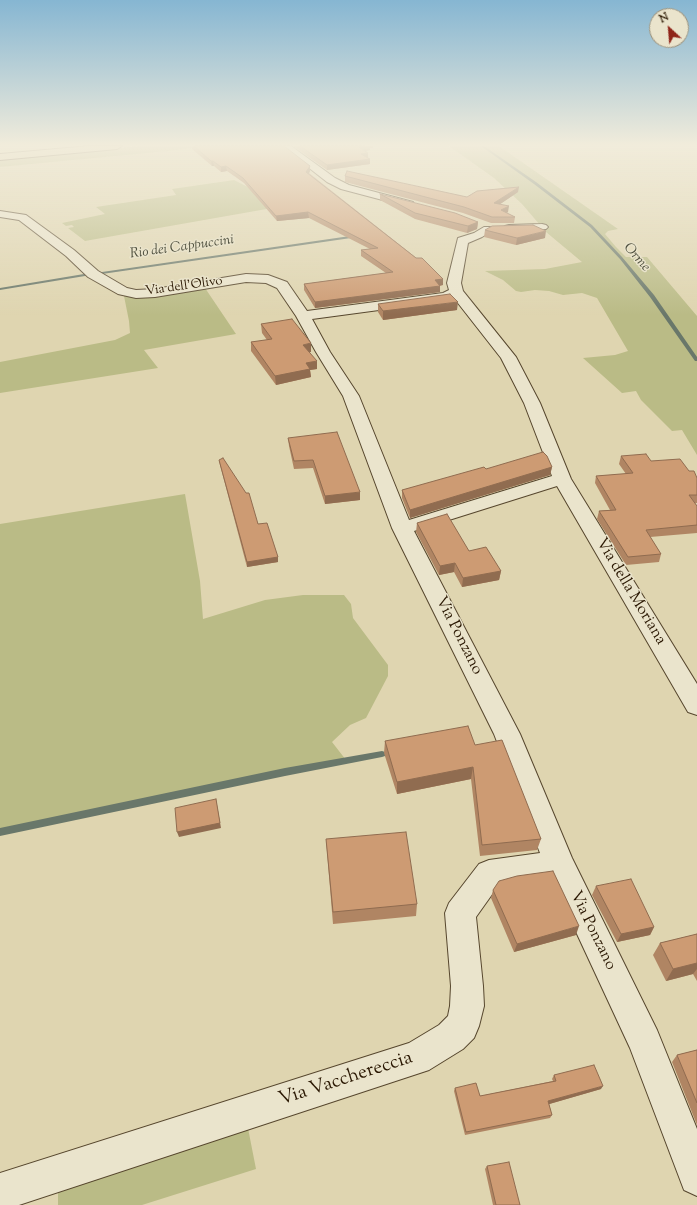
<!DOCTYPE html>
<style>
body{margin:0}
#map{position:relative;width:697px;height:1205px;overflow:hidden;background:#dfd5b0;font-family:"Sorts Mill Goudy",serif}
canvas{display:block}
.north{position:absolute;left:649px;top:8px;width:40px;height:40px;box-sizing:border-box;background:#eae4cc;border:1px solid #9d927b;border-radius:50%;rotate:334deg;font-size:11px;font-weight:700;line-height:16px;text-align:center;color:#291601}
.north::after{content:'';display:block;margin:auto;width:14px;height:18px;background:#8f2418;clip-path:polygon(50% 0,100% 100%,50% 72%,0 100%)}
</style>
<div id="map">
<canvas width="697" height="1205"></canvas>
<div class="north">N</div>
</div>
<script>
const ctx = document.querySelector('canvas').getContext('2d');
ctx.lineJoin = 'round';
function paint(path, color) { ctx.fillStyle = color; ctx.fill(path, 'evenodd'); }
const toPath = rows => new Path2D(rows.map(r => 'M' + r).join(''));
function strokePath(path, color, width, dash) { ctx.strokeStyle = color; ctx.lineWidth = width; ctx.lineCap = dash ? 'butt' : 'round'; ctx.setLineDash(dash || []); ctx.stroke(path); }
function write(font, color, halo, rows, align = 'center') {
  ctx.font = font + ' "Sorts Mill Goudy",serif'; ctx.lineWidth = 3; ctx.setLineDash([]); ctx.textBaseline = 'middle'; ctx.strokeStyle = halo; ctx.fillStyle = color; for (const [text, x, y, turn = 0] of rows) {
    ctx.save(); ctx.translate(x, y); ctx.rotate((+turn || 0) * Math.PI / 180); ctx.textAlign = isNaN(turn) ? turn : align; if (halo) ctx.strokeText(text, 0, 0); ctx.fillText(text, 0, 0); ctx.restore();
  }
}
const green = toPath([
 [139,146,212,146,158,152,0,167,0,159],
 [449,146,499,146,618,229,608,231,605,234,616,247,626,257,647,257,697,316,697,455,682,430,672,431,641,400,636,391,622,393,583,358,615,355,628,351,597,298,582,293,563,295,549,291,535,290,521,292,516,291,503,280,485,271,545,269,582,262,546,232,522,204,494,178],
 [234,180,254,190,278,207,85,241,68,228,74,227,72,225,66,226,62,223,105,214,96,207,176,195,172,189],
 [203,285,236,334,144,350,158,368,0,393,0,362,115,340,130,333,129,321,123,291],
 [185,494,200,581,203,619,265,600,303,595,344,595,351,604,353,618,388,665,388,676,366,718,350,725,332,742,346,760,0,832,0,524],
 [245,1113,256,1169,142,1205,58,1205,58,1173]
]);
const stream = toPath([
 [481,146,484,146,536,182,592,225,622,257,654,295,697,357,697,361,695,361,650,297,620,259,590,227,534,184,481,146],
 [357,235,359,236,358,237,102,274,100,273,102,272,357,235],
 [84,274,86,275,85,276,0,290,0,288,84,274],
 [382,751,385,752,386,754,385,756,382,757,285,776,0,836,0,828,285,768,382,751]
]);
const minor = toPath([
 [281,146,291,146,335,178,349,185,413,202,414,204,409,207,341,189,327,182,281,146],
 [0,211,26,215,74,250,98,271,127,288,136,290,155,289,246,274,268,275,287,282,307,311,443,293,449,290,447,283,458,238,474,233,484,227,492,227,494,229,492,231,482,237,468,243,461,283,463,291,516,357,540,403,571,479,697,684,697,715,688,712,557,486,414,531,520,734,572,858,657,1030,697,1129,697,1196,684,1190,630,1048,551,878,498,886,476,917,483,986,484,1006,479,1026,474,1038,463,1049,429,1070,19,1205,0,1205,0,1173,409,1043,439,1025,448,1016,450,1006,451,986,445,913,449,903,479,864,489,860,540,853,494,734,392,528,343,396,316,352,296,316,277,288,266,283,246,282,155,297,136,298,118,294,88,277,66,256,19,220,0,217,0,211],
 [454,298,501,358,524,403,552,476,409,520,359,396,330,352,312,319,446,301,454,298],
 [542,224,546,225,548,227,546,229,509,231,505,230,503,228,505,226,509,225,542,224]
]);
const trunk = toPath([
 [89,146,122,146,117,149,0,160,0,154,89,146]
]);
const wall = toPath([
 [192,146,284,146,310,171,309,173,443,279,443,285,440,286,440,292,315,308,304,290,304,284,386,273,361,256,361,250,370,249,309,218,277,221,244,183,227,171,221,172,214,166,212,166,192,149],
 [293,146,373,146,373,148,370,148,370,150,365,151,368,153,368,158,367,158,370,159,370,164,327,170],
 [345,176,467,197,518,192,500,204,508,212,506,213,515,217,514,223,491,223,463,213,345,182],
 [380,194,478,222,477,229,467,233,415,219,380,200],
 [485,230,545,238,516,245,484,237],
 [378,304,457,310,383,320,378,312],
 [261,324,311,352,309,352,317,369,310,370,311,377,276,385,251,351,251,342,267,340,262,333],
 [288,438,360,500,325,504,313,468,294,469,289,446],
 [621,456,651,461,689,471,697,478,697,503,695,503,697,506,697,533,650,537,661,554,659,562,626,565,597,519,599,511,610,510,595,483,596,476,626,474,619,464],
 [219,460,258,524,278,557,278,562,247,567,220,465],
 [552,467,550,475,410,518,402,498,402,490,486,469],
 [417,523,469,551,501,571,499,580,462,587,454,572,439,575,416,532],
 [385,741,475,745,541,839,537,850,480,856,471,779,397,794,384,753],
 [326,839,417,904,416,916,333,924,327,852],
 [596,886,654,927,650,935,617,942,592,895],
 [493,890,576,935,514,952,491,898],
 [697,934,697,981,693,974,666,981,653,955,660,943],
 [697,1050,697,1125,672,1062,677,1055],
 [554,1075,601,1089,549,1104,552,1115,550,1118,465,1135,454,1091,455,1088,480,1096,553,1081,552,1079],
 [487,1166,520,1205,493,1205,485,1169]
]);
const shadedWall = toPath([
 [365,146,373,146,373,148,370,148,370,150,359,152,359,147],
 [368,153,368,158,361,159,361,154],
 [370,159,370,164,327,170,327,165],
 [211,161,213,161,214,166,212,166],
 [226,166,227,171,221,172,221,167],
 [310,166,310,171,307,177,306,172],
 [519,187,518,192,493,209,494,203],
 [509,206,508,212,501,216,501,210],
 [308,212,309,218,277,221,276,216],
 [478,222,477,229,467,233,468,226],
 [546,231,545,238,516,245,517,238],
 [443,279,443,285,435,286,435,280],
 [440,286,440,292,315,308,315,302],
 [458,302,457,310,383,320,383,311],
 [311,343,311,352,304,353,303,345],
 [317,361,317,369,310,370,311,377,276,385,275,376,306,363],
 [552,467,550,475,410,518,410,510],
 [360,492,360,500,325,504,325,496],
 [278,557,278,562,247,567,247,562],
 [455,563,454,572,439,575,440,566],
 [501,571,499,580,462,587,463,578],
 [473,767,471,779,397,794,397,782],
 [216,799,221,828,179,837,177,832],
 [579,926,576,935,514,952,517,944],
 [654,927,650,935,617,942,621,934],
 [697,963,697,969,693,974,666,981,673,969],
 [603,1086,601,1089,546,1105,548,1101]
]);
const building = toPath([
 [194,146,284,146,310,166,306,172,416,258,422,258,443,279,435,280,440,286,315,302,304,284,393,272,361,250,378,248,308,212,276,216,243,178,226,166,221,167,213,161,211,161,194,146],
 [300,146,365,146,359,147,368,153,361,154,370,159,327,165,300,146],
 [347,171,467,197,477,191,519,187,494,203,509,206,501,210,515,217,492,217,464,207,345,176,347,171],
 [380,194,455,213,478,222,468,226,415,213,380,194],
 [533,225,546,231,517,238,485,230,492,226,533,225],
 [450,294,458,302,383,311,378,304,450,294],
 [292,319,311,343,303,345,317,361,306,363,310,369,275,376,251,342,272,339,261,324,292,319],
 [337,432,360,492,325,496,313,460,294,461,288,438,337,432],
 [543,452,547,456,552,467,410,510,402,490,484,467,486,469,543,452],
 [646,454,651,461,680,459,689,471,694,471,697,478,697,495,689,495,697,506,697,525,646,530,661,554,628,557,599,511,616,510,596,476,633,473,621,456,646,454],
 [223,458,246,493,249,493,258,524,267,523,278,557,247,562,219,460,223,458],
 [447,514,469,551,486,547,501,571,463,578,455,563,440,566,417,523,447,514],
 [468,726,475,745,502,740,541,839,482,845,473,767,397,782,385,741,468,726],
 [216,799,220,823,177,832,175,808,216,799],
 [406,832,417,904,333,912,326,839,406,832],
 [553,871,579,926,517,944,493,890,499,881,517,876,553,871],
 [631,879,654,927,621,934,596,886,631,879],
 [697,934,697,963,673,969,660,943,697,934],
 [697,1050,697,1103,677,1055,697,1050],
 [594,1065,603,1086,548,1101,552,1115,466,1132,455,1088,476,1083,480,1096,556,1081,554,1075,594,1065],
 [509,1162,520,1205,496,1205,487,1166,509,1162]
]);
const farStreetnames = [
 ["Via dell'Olivo",184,287,-8]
];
const farWaternames = [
 ["Rio dei Cappuccini",182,248,-8],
 ["Orme",636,258,49]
];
const streetNames = [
 ["Via della Moriana",630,592,59],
 ["Via Ponzano",458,636,63],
 ["Via Ponzano",592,931,64]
];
const nearStreetnames = [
 ["Via Vacchereccia",346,1080,-18]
];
paint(green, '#babb86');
paint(stream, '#69776a');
strokePath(minor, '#56462d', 2);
strokePath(trunk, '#291601', 2);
paint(minor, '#eae4cc');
paint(trunk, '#dfd5b0');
paint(wall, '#b08563');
paint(shadedWall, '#906c50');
paint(building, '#cd9b73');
strokePath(building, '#906c50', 1);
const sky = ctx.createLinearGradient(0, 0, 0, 315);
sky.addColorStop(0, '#86b6d2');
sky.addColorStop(0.46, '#f1ecdb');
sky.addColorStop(1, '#f1ecdb00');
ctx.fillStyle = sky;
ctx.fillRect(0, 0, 697, 315);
write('13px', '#291601', '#eae4cc', farStreetnames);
write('italic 14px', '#4e4f3e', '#eae4cc', farWaternames);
write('16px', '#291601', '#eae4cc', streetNames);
write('19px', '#291601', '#eae4cc', nearStreetnames);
</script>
